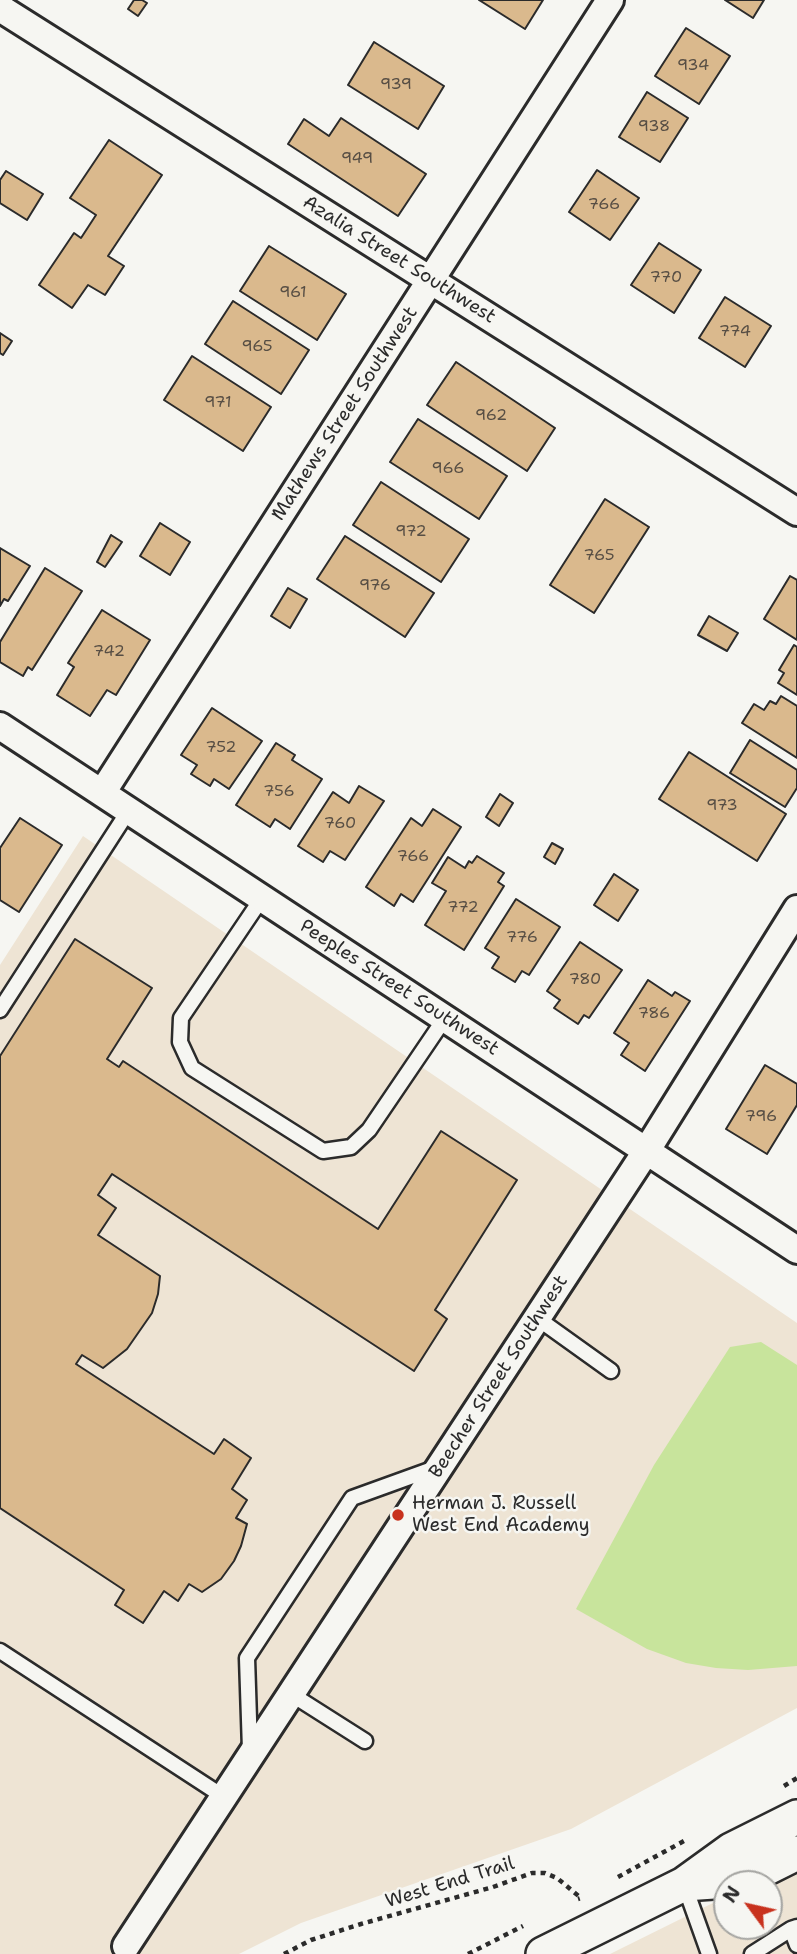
<!DOCTYPE html>
<style>
body{margin:0}
#map{position:relative;width:797px;height:1954px;overflow:hidden;background:#f6f6f2;font-family:"Shantell Sans",sans-serif}
canvas{display:block}
.north{position:absolute;left:713px;top:1870px;width:70px;height:70px;box-sizing:border-box;background:#f6f6f2;border:2px solid #a5a5a2;border-radius:50%;rotate:303deg;font-size:19px;font-weight:700;line-height:28px;text-align:center;color:#2b2b2b}
.north::after{content:'';display:block;margin:auto;width:24px;height:32px;background:#c8321e;clip-path:polygon(50% 0,100% 100%,50% 72%,0 100%)}
</style>
<div id="map">
<canvas width="797" height="1954"></canvas>
<div class="north">N</div>
</div>
<script>
const ctx = document.querySelector('canvas').getContext('2d');
ctx.lineJoin = 'round';
function paint(path, color) { ctx.fillStyle = color; ctx.fill(path, 'evenodd'); }
const toPath = rows => new Path2D(rows.map(r => 'M' + r).join(''));
function strokePath(path, color, width, dash) { ctx.strokeStyle = color; ctx.lineWidth = width; ctx.lineCap = dash ? 'butt' : 'round'; ctx.setLineDash(dash || []); ctx.stroke(path); }
function write(font, color, halo, rows, align = 'center') {
  ctx.font = font + ' "Shantell Sans",sans-serif'; ctx.lineWidth = 5; ctx.setLineDash([]); ctx.textBaseline = 'middle'; ctx.strokeStyle = halo; ctx.fillStyle = color; for (const [text, x, y, turn = 0] of rows) {
    ctx.save(); ctx.translate(x, y); ctx.rotate((+turn || 0) * Math.PI / 180); ctx.textAlign = isNaN(turn) ? turn : align; if (halo) ctx.strokeText(text, 0, 0); ctx.fillText(text, 0, 0); ctx.restore();
  }
}
const built = toPath([
 [83,836,797,1323,797,1708,571,1829,301,1923,239,1954,0,1954,0,965],
 [797,1865,797,1954,610,1954,727,1896,727,1926,769,1926,769,1884]
]);
const green = toPath([
 [761,1342,797,1365,797,1666,748,1670,716,1668,686,1663,647,1649,576,1609,654,1465,730,1347]
]);
const building = toPath([
 [134,0,142,0,147,3,138,16,128,9,134,0],
 [479,0,543,0,525,29,479,0],
 [725,0,764,0,753,18,725,0],
 [686,28,730,56,699,104,655,76,686,28],
 [374,42,444,86,418,129,348,85,374,42],
 [647,92,688,118,660,162,619,137,647,92],
 [341,118,426,174,398,216,288,144,304,119,329,136,341,118],
 [109,140,162,175,108,256,124,266,105,295,88,285,72,308,39,285,74,233,81,238,96,215,70,198,109,140],
 [597,170,639,198,610,240,569,212,597,170],
 [6,171,43,194,27,220,0,203,0,180,6,171],
 [659,243,701,270,674,313,631,285,659,243],
 [269,246,346,294,317,340,240,291,269,246],
 [725,297,771,326,745,367,699,338,725,297],
 [233,301,309,350,281,394,205,344,233,301],
 [0,333,12,341,3,355,0,353,0,333],
 [192,356,271,407,243,451,164,400,192,356],
 [456,362,555,428,527,471,427,405,456,362],
 [418,419,507,476,479,519,390,462,418,419],
 [381,482,469,539,441,582,353,525,381,482],
 [605,499,649,527,594,613,550,585,605,499],
 [160,523,190,542,170,575,140,556,160,523],
 [111,535,122,542,105,567,97,562,111,535],
 [345,536,434,593,405,637,317,579,345,536],
 [0,548,30,566,8,601,4,599,0,606,0,548],
 [45,568,82,591,32,670,28,667,23,676,0,662,0,642,45,568],
 [790,576,797,580,797,640,764,619,790,576],
 [288,588,307,599,290,628,271,616,288,588],
 [102,610,150,640,116,695,107,690,90,716,57,695,74,667,68,663,102,610],
 [709,616,738,633,727,651,698,635,709,616],
 [794,645,797,647,797,695,778,683,784,673,779,670,794,645],
 [781,696,797,706,797,758,742,723,754,704,764,710,770,701,776,704,781,696],
 [212,708,262,741,229,789,214,779,210,786,191,774,197,765,181,755,212,708],
 [750,740,797,770,797,788,785,807,730,773,750,740],
 [276,743,295,755,292,760,322,779,290,829,275,819,270,827,236,805,276,743],
 [689,752,786,814,757,861,659,799,689,752],
 [359,786,384,801,345,860,330,851,323,862,298,846,333,792,349,803,359,786],
 [500,794,513,803,499,826,486,817,500,794],
 [433,809,461,827,413,902,401,894,394,906,366,887,411,818,422,826,433,809],
 [20,818,62,845,19,912,0,900,0,848,20,818],
 [552,843,563,849,555,864,544,857,552,843],
 [477,856,504,873,498,882,504,886,464,950,425,925,446,891,432,883,448,857,465,868,469,861,472,863,477,856],
 [614,874,638,890,618,921,594,905,614,874],
 [516,899,560,927,529,975,522,971,515,982,492,968,499,957,485,948,516,899],
 [75,939,152,988,107,1059,119,1067,123,1061,378,1229,441,1131,517,1180,435,1310,447,1319,414,1371,112,1174,98,1195,116,1208,98,1235,160,1276,158,1294,152,1313,127,1349,103,1368,82,1355,76,1364,214,1454,224,1439,251,1458,232,1489,247,1500,236,1518,247,1524,241,1546,234,1561,221,1579,202,1592,189,1584,178,1601,164,1591,143,1623,115,1605,124,1590,0,1508,0,1056,75,939],
 [580,942,622,970,589,1018,584,1015,578,1024,554,1008,560,1000,547,991,580,942],
 [648,980,672,996,675,992,690,1001,645,1071,621,1055,629,1043,614,1033,648,980],
 [765,1065,797,1084,797,1105,767,1154,726,1129,765,1065]
]);
const path = toPath([
 [784,1786,797,1778],
 [618,1877,684,1841],
 [284,1954,311,1940,361,1924,493,1887,532,1873,545,1873,557,1878,581,1898,578,1899],
 [468,1954,523,1926]
]);
const service = toPath([
 [262,898,181,1018,180,1042,192,1068,323,1151,351,1147,369,1130,445,1018],
 [0,1010,129,810],
 [537,1318,611,1371],
 [0,1651,224,1797],
 [291,1694,365,1741],
 [250,1750,247,1658,352,1498,435,1468],
 [684,1884,709,1954],
 [797,1927,791,1929,797,1945],
 [752,1954,791,1929]
]);
const minor = toPath([
 [0,8,797,512],
 [0,726,797,1250],
 [102,793,610,0],
 [126,1946,647,1150,797,909]
]);
const tertiary = toPath([
 [684,1884,743,1880,797,1853],
 [543,1954,684,1884,731,1850,797,1817]
]);
const markers = [
 [398,1515,7,"#c8321e"]
];
const numberNames = [
 ["934",693,66],
 ["939",396,85],
 ["938",654,127],
 ["949",357,159],
 ["766",604,205],
 ["770",666,278],
 ["961",293,293],
 ["774",735,332],
 ["965",257,347],
 ["971",218,403],
 ["962",491,416],
 ["966",448,469],
 ["972",411,532],
 ["765",599,556],
 ["976",375,586],
 ["742",109,652],
 ["752",221,748],
 ["756",279,792],
 ["973",722,806],
 ["760",340,824],
 ["766",413,857],
 ["772",463,908],
 ["776",522,938],
 ["780",585,980],
 ["786",654,1014],
 ["796",761,1117]
];
const streetNames = [
 ["Azalia Street Southwest",399,260,32],
 ["Mathews Street Southwest",345,414,-57],
 ["Peeples Street Southwest",399,988,33],
 ["Beecher Street Southwest",499,1377,-57],
 ["West End Trail",450,1883,-17]
];
const poiNames = [
 ["Herman J. Russell",412,1504],
 ["West End Academy",412,1526]
];
paint(built, '#eee4d4');
paint(green, '#c8e49c');
paint(building, '#dab98d');
strokePath(building, '#2b2b2b', 2);
strokePath(service, '#2b2b2b', 19);
strokePath(minor, '#2b2b2b', 32);
strokePath(tertiary, '#2b2b2b', 38);
strokePath(path, '#2b2b2b', 4.5, [5, 5]);
strokePath(service, '#f6f6f2', 14);
strokePath(minor, '#f6f6f2', 26);
strokePath(tertiary, '#f6f6f2', 33);
for (const [x, y, r, color] of markers) { const dot = new Path2D(); dot.arc(x, y, r, 0, 2 * Math.PI); ctx.fillStyle = color; ctx.fill(dot); strokePath(dot, '#f6f6f2', 2.5); }
write('16px', '#574e44', null, numberNames);
write('19px', '#2b2b2b', '#f6f6f2', streetNames);
write('19px', '#2b2b2b', '#f6f6f2', poiNames, 'left');
</script>
